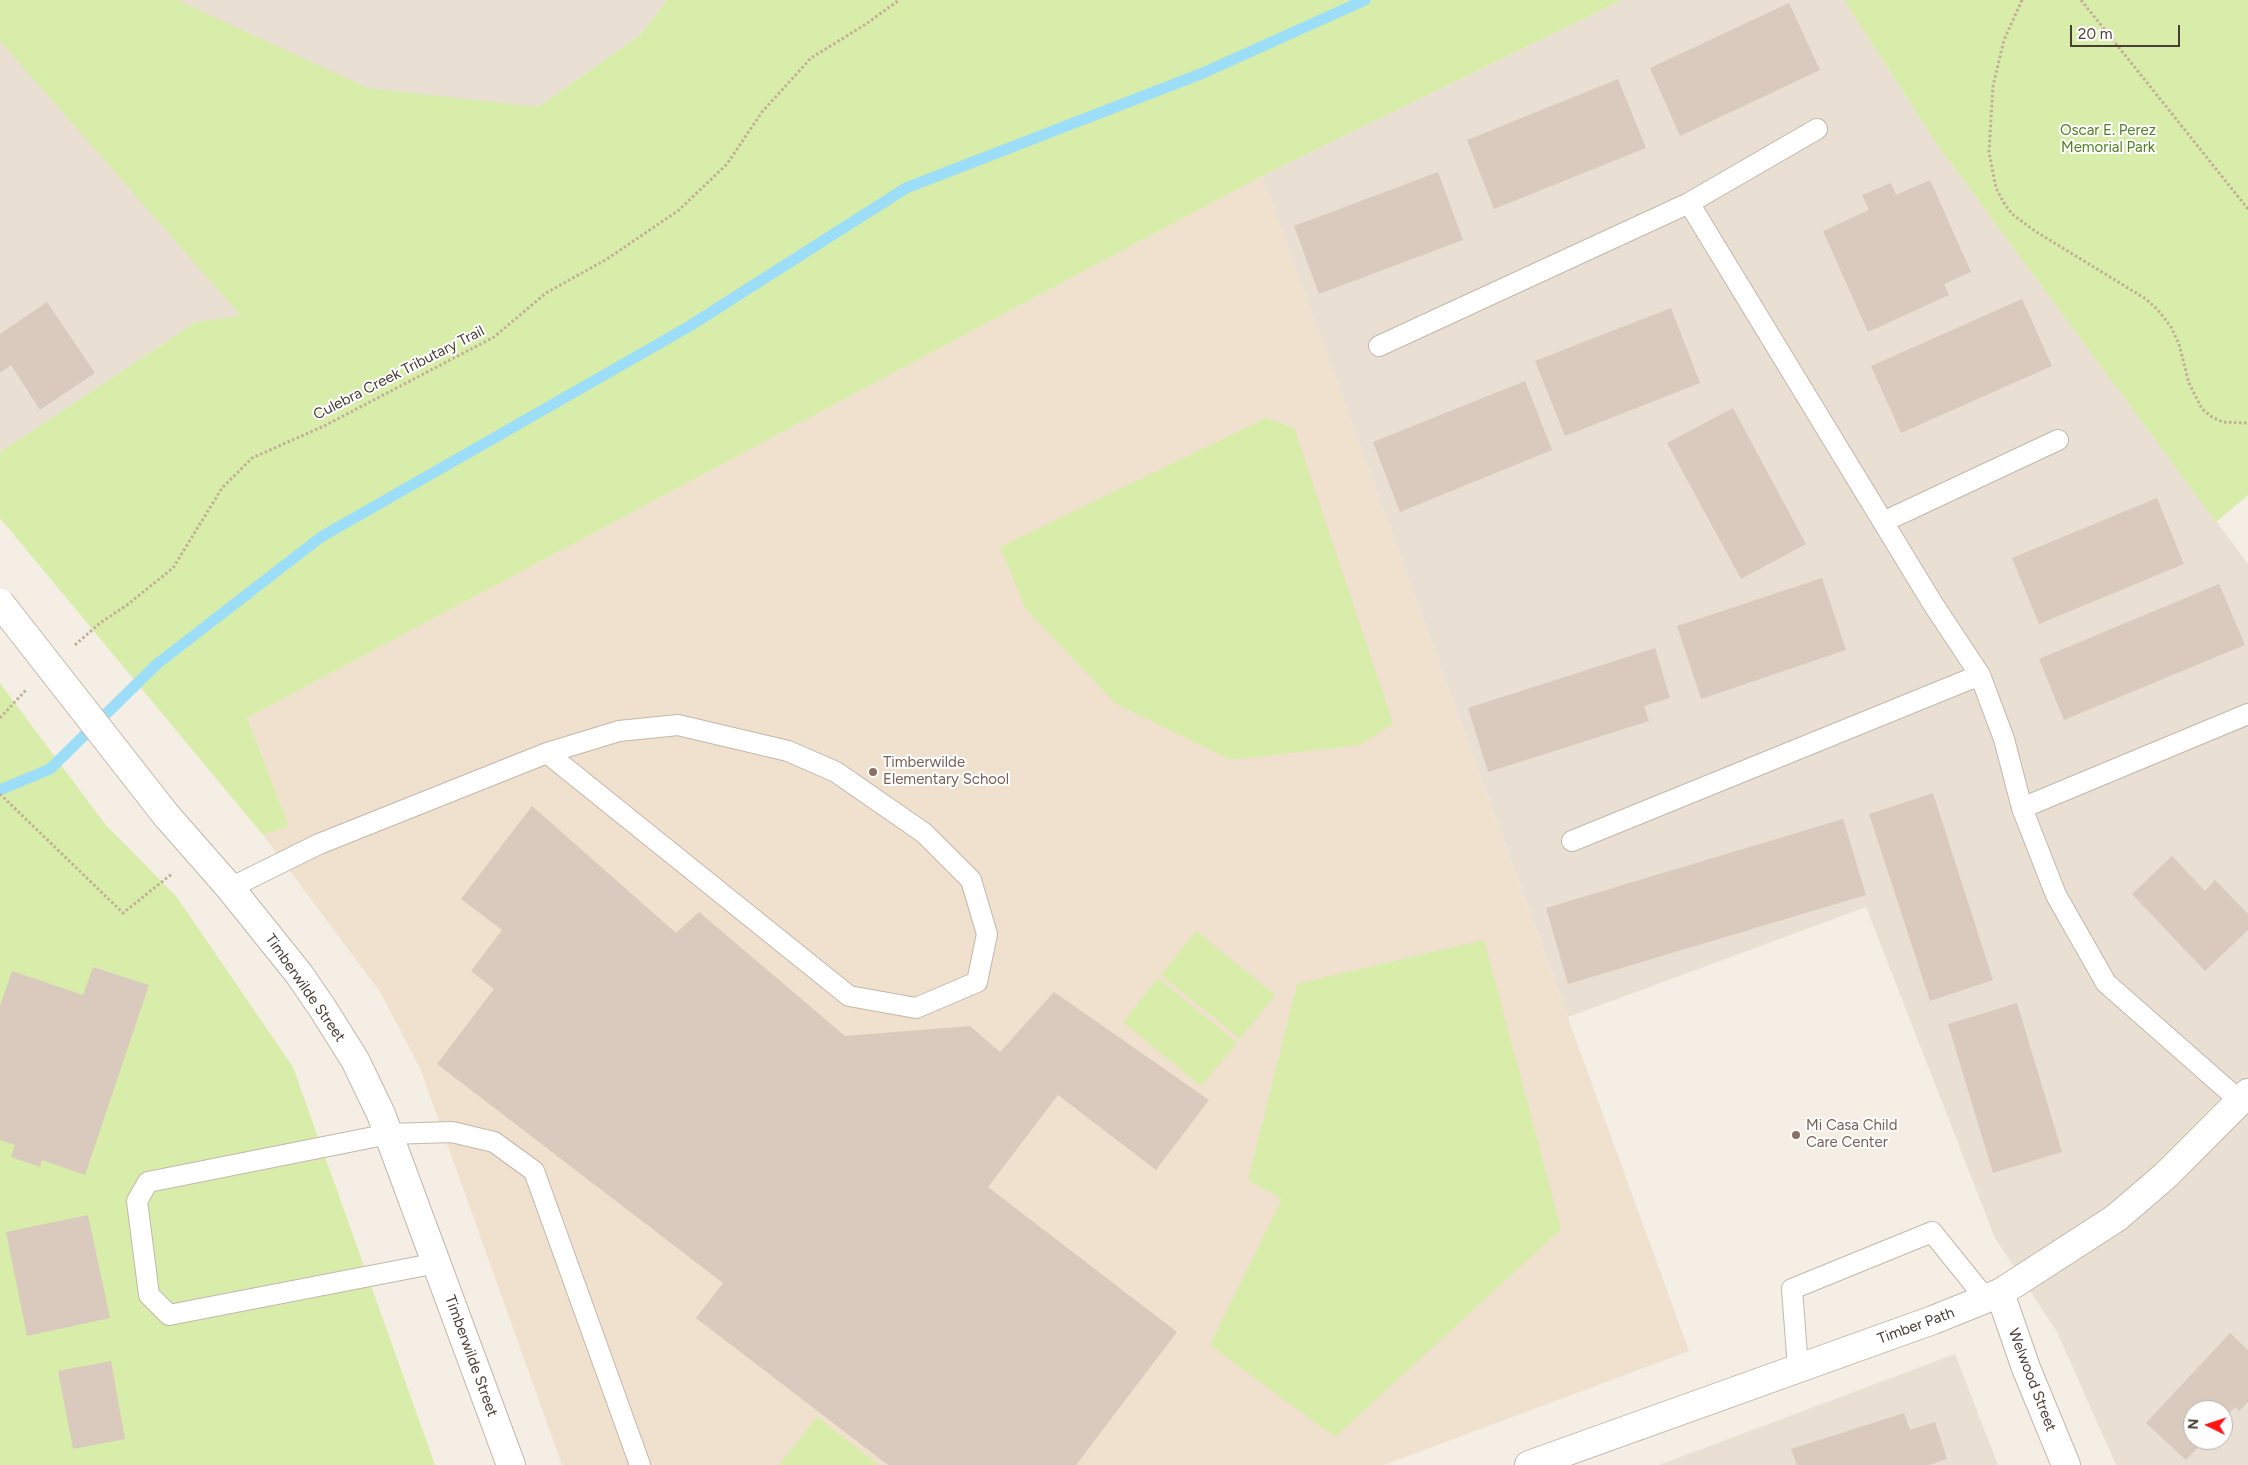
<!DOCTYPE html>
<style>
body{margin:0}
#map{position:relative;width:2248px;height:1465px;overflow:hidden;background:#f4eee5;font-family:Figtree,sans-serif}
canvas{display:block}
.north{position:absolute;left:2183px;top:1400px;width:50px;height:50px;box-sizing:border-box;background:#fff;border:1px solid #b6b1ae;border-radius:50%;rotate:274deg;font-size:14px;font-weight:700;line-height:20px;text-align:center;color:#483d34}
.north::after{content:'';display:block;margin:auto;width:18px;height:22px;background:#ff1412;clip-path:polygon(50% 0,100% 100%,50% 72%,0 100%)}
.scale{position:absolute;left:2070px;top:25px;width:110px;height:22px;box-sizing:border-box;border:2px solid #483d34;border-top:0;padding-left:6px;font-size:15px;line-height:18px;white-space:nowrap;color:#483d34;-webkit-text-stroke:4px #fff;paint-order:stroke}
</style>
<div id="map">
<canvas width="2248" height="1465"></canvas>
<div class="north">N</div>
<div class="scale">20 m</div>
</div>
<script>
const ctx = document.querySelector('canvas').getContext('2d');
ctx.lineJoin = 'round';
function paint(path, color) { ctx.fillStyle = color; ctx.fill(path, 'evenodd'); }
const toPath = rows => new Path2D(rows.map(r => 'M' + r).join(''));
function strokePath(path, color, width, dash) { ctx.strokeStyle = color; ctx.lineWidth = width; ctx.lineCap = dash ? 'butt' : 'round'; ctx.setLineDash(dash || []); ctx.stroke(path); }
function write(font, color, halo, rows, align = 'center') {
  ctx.font = font + ' Figtree,sans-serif'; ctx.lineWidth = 4; ctx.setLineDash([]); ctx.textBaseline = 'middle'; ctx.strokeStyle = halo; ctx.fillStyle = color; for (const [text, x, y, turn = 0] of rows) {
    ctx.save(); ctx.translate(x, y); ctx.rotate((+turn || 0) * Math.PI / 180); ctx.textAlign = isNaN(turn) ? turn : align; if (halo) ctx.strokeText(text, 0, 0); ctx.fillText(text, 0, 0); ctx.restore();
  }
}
const residential = toPath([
 [0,0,667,0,640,35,242,316,196,322,0,452],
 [1622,0,1844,0,1936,143,2248,564,2248,1465,2116,1465,2057,1332,1995,1238,1866,907,1568,1017,1262,176],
 [2193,1410,2223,1410,2223,1440,2193,1440],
 [1955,1354,1998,1465,1659,1465]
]);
const education = toPath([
 [1262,176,1689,1351,1384,1465,562,1465,420,1068,380,992,263,835,289,826,247,718]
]);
const green = toPath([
 [0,0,177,0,368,88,538,107,640,35,667,0,1622,0,1262,176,247,718,289,826,263,835,0,518,0,452,196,322,241,316,0,41],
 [1844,0,2248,0,2248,495,2216,522,1936,143],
 [1266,418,1294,428,1393,724,1359,745,1231,760,1116,704,1026,609,1000,547],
 [0,683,105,824,176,896,293,1067,435,1465,0,1465],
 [1196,931,1275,995,1240,1039,1161,975],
 [1484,940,1561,1229,1335,1437,1210,1345,1282,1199,1248,1180,1297,984],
 [1158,978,1237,1043,1201,1086,1123,1022],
 [817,1417,879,1465,779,1465]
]);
const stream = toPath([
 [0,790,50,769,157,664,321,537,688,327,906,188,1203,73,1365,0]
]);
const building = toPath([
 [1789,3,1820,70,1680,136,1650,68],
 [1618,79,1646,148,1494,209,1467,140],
 [1438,172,1463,240,1319,294,1294,226],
 [1930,180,1971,272,1944,284,1949,295,1868,332,1823,231,1869,210,1862,195,1891,183,1896,195],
 [2022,299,2052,366,1901,433,1871,366],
 [47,302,95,373,40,410,11,365,0,373,0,334],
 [1671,308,1700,383,1565,436,1535,361],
 [1525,381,1552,450,1400,512,1373,442],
 [1733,408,1806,544,1741,579,1667,443],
 [2157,498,2184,564,2039,624,2012,558],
 [1822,578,1846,650,1701,699,1677,626],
 [2219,584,2245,645,2064,720,2039,659],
 [1655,648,1670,698,1644,706,1649,721,1488,772,1468,708],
 [1933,793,1993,980,1930,1001,1869,814],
 [532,806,676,933,699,912,845,1036,970,1026,1000,1052,1054,992,1209,1100,1156,1170,1058,1095,988,1187,1177,1332,1076,1465,888,1465,696,1318,723,1283,437,1064,494,989,471,971,502,930,461,899],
 [1843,819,1866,895,1568,984,1546,908],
 [2172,856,2205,891,2215,880,2248,914,2248,930,2205,971,2132,894],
 [93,967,149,985,85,1175,42,1160,40,1167,11,1157,15,1145,0,1140,0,1006,12,971,83,995],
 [2017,1003,2062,1152,1993,1173,1948,1024],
 [88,1215,110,1318,27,1336,6,1232],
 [2230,1333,2248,1350,2248,1402,2239,1411,2235,1407,2223,1420,2223,1410,2193,1410,2193,1440,2205,1440,2186,1460,2146,1423],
 [111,1361,125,1439,73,1449,58,1371],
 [1904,1413,1910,1430,1935,1422,1947,1459,1929,1465,1797,1465,1791,1449]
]);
const path = toPath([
 [2022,0,2004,40,1993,86,1989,152,1996,188,2004,203,2012,214,2035,231,2146,299,2158,310,2171,327,2179,344,2189,383,2202,409,2212,417,2223,422,2248,423],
 [2081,0,2248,209],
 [75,645,100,623,127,605,173,568,222,488,252,458,324,426,494,337,546,293,607,259,679,210,727,164,762,112,811,58,866,24,899,0],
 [0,718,26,690],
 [0,794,123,913,173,873]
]);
const service = toPath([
 [1689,203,1817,129],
 [1379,346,1689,203,1933,604,1980,675,2004,739,2022,808],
 [1883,522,2058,440],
 [1572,841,1980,675],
 [230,888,319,844,547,753,619,731,678,725,788,751,836,772,924,833,971,880,987,934,977,982,916,1008,849,996,547,753],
 [2240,1101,2106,983,2056,895,2022,808,2248,714],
 [437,1263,169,1315,149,1295,137,1201,148,1182,389,1134,452,1132,494,1142,534,1171,640,1465],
 [1798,1368,1792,1289,1932,1232,1986,1299]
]);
const minor = toPath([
 [2000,1293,2026,1368,2066,1465]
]);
const tertiary = toPath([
 [166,815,230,888,299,974,323,1009,355,1060,381,1114,511,1465],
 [1529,1465,1933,1320,2000,1293,2116,1218,2165,1176,2248,1093]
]);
const tertiaryBridge = toPath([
 [0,603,166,815]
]);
const markers = [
 [873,772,5,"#8d6e63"],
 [1796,1135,5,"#8d6e63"]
];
const parkNames = [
 ["Oscar E. Perez",2108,131],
 ["Memorial Park",2108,148]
];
const streetNames = [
 ["Culebra Creek Tributary Trail",399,373,-27],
 ["Timberwilde Street",305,988,55],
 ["Timber Path",1916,1326,-20],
 ["Timberwilde Street",471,1356,70],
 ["Welwood Street",2032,1380,69]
];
const educationNames = [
 ["Timberwilde",883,763],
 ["Elementary School",883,780],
 ["Mi Casa Child",1806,1126],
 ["Care Center",1806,1143]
];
paint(residential, '#e9dfd3');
paint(education, '#efe1ce');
paint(green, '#d8edaa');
strokePath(stream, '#9cdef7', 11);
paint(building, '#dacabd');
strokePath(service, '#c4b7aa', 22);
strokePath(minor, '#c4b7aa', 30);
strokePath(tertiary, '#c4b7aa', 30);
strokePath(path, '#c4ae97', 3, [2.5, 2.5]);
strokePath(service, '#fff', 20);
strokePath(minor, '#fff', 28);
strokePath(tertiary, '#fff', 28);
strokePath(tertiaryBridge, '#c4b7aa', 30, []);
strokePath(tertiaryBridge, '#fff', 28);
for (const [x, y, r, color] of markers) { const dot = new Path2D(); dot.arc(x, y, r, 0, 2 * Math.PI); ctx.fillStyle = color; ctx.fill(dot); strokePath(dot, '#fff', 2); }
write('15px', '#527f22', '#fff', parkNames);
write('15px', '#483d34', '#fff', streetNames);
write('15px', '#785e54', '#fff', educationNames, 'left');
</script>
